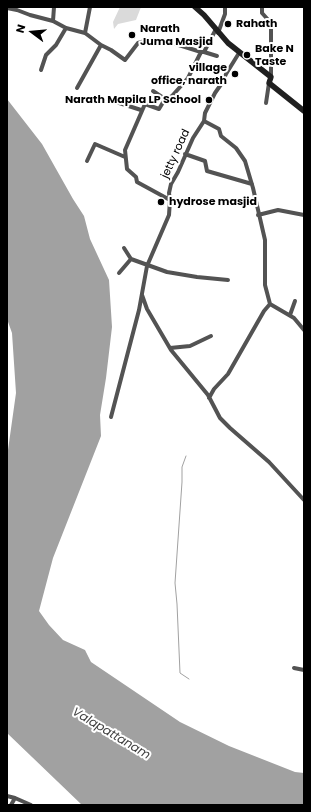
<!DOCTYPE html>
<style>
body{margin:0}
#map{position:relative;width:311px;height:812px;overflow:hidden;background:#fff;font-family:Poppins,sans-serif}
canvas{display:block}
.frame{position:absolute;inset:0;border:8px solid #000;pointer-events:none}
.north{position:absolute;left:12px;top:12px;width:40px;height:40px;-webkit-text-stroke:3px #fff;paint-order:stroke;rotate:286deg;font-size:11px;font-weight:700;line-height:16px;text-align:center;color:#000}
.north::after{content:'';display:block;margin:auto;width:14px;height:18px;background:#000;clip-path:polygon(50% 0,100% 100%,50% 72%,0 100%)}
</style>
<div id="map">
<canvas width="311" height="812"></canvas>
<div class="frame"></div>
<div class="north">N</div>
</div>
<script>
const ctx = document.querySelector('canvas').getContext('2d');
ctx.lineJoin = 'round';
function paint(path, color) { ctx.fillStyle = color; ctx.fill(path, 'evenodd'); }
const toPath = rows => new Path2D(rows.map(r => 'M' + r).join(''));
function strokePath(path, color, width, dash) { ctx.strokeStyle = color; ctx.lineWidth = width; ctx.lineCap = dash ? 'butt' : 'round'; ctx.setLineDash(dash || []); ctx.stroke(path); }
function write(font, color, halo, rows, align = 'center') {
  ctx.font = font + ' Poppins,sans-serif'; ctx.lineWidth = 4; ctx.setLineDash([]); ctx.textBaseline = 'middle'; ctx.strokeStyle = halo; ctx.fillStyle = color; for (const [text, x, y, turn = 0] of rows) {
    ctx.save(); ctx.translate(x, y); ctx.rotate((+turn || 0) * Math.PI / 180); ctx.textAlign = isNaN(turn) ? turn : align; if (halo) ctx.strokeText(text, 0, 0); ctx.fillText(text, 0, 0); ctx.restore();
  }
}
const green = toPath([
 [120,7,141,7,136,20,118,24,114,29,113,22]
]);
const water = toPath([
 [7,99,42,144,73,199,84,216,90,239,109,280,112,327,106,378,100,415,101,436,53,558,39,611,49,625,63,640,85,650,91,662,180,722,229,746,295,772,304,773,304,805,82,805,7,733,7,457,16,393,12,333,7,319]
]);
const stream = toPath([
 [186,456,182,467,182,482,175,583,177,604,180,673,189,679]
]);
const street = toPath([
 [262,7,262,13,271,23,271,77],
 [7,8,17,10,30,15,53,21,66,28,85,33,101,45,111,50,125,60,138,43,145,41,166,41,201,52],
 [53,21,54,7],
 [85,33,90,7],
 [218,33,225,14,225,7],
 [204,52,217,56],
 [41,70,46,55,56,45,66,28],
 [167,78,181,85],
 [77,88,101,45],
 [153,91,165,99],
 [110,100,141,110],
 [266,103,269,83],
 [204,121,219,129,221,136,236,148,245,161,253,188,265,240,265,285,270,304,294,318,304,330],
 [185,154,205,161,207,171,252,184],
 [87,161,95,144,125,157],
 [170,200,137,182,136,177,127,169,125,150,145,104,159,109,165,99,172,96,188,78,201,52,204,52,216,29],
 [258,215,278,210,304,215],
 [124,248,131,259,167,272,197,277,228,280],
 [119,273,131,259],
 [142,295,147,309,171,350,208,395,220,418,230,428,269,462,304,500],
 [290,315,295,301],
 [170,348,190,346,211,336],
 [209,398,214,389,228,374,264,311,270,304],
 [111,417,139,310,147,266,169,215,170,200,169,193,171,184,178,172,193,138,204,121,205,113,215,93,222,83,226,74,239,53],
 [294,668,304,670],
 [7,796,15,798],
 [11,805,15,798,31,805]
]);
const secondary = toPath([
 [195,7,204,15,228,43,271,77,269,83,304,111]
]);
const markers = [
 [228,24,4,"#000"],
 [132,35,4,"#000"],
 [247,55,4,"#000"],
 [235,74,4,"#000"],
 [209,100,4,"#000"],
 [161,202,4,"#000"]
];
const poiNames = [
 ["Rahath",236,24],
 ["Narath",140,29],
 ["Juma Masjid",140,42],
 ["Bake N",255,49],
 ["Taste",255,62],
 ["village",227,68,"right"],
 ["office, narath",227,81,"right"],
 ["Narath Mapila LP School",201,100,"right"],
 ["hydrose masjid",169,202]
];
const streetNames = [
 ["jetty road",176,154,-65]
];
const waterNames = [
 ["Valapattanam",111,734,31]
];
paint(green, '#dadada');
paint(water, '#a1a1a1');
strokePath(stream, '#a1a1a1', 1);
strokePath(street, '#535353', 4);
strokePath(secondary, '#202020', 5.5);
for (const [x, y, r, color] of markers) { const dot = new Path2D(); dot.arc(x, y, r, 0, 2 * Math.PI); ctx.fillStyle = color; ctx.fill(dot); strokePath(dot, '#fff', 1.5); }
write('bold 11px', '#000', '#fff', poiNames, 'left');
write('11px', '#000', '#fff', streetNames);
write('italic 12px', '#424242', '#fff', waterNames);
</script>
